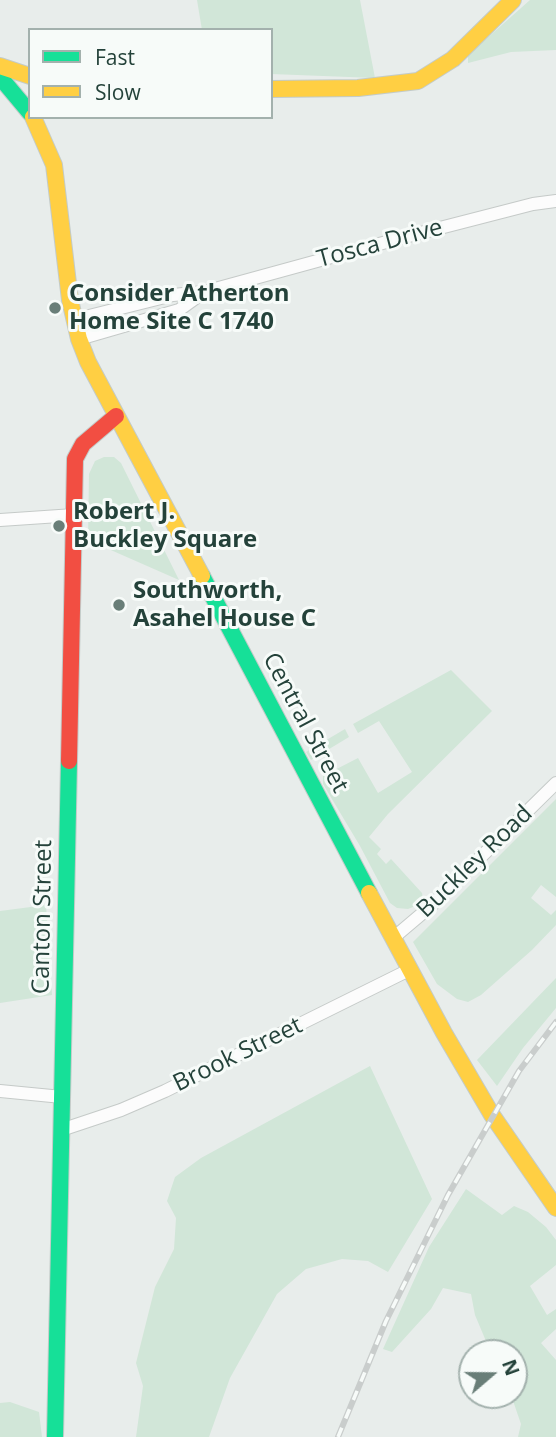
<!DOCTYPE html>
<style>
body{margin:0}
#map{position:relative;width:556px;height:1437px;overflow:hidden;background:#e8edeb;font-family:"Open Sans",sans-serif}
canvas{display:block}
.legend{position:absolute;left:28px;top:28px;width:245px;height:91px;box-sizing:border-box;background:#f7fbf9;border:2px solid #a3b1ad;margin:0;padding:9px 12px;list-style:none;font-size:21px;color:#24423a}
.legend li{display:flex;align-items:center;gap:14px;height:35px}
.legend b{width:35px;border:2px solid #a3b1ad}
.north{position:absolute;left:458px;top:1339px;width:70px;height:70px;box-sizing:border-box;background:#f7fbf9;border:2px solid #a3b1ad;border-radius:50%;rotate:70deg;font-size:19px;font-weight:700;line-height:28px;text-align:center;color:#24423a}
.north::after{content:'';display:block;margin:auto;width:24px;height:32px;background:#697e78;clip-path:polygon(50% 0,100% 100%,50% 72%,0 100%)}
</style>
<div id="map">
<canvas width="556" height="1437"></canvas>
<ul class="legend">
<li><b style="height:9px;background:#16e098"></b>Fast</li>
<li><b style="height:9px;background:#ffcf43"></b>Slow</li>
</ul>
<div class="north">N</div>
</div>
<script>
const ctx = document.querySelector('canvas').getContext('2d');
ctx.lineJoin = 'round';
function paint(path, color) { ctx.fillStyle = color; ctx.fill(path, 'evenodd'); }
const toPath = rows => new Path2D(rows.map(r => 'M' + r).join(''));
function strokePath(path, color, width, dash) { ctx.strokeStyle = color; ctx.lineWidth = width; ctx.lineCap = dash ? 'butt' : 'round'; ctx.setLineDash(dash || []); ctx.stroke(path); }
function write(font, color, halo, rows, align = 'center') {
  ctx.font = font + ' "Open Sans",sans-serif'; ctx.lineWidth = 6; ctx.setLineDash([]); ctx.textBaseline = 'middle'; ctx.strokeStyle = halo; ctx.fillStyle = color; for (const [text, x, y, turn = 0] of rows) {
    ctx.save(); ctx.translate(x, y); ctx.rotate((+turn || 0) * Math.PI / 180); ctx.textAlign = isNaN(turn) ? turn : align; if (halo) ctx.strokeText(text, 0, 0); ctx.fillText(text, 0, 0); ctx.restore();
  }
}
const green = toPath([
 [197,0,360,0,375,78,271,74,271,30,202,30],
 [530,0,556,0,556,50,511,52,468,63,468,55],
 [104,457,114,457,121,463,179,580,88,540,89,474,95,461],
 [451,670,492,711,388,814,369,837,381,849,377,854,386,864,391,859,422,893,423,899,418,905,408,909,397,908,390,903,360,846,323,784,323,776,358,758,378,793,412,772,379,721,358,733,353,724],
 [345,729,349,737,311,760,306,752],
 [556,799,556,897,541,885,531,898,551,915,556,910,556,925,532,950,481,995,468,1002,457,999,437,984,413,942],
 [46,905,52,995,0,1003,0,911],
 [556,978,556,1008,523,1048,497,1086,477,1060],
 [370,1066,432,1199,388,1272,368,1261,342,1259,306,1269,277,1294,230,1378,209,1437,136,1437,143,1386,136,1363,155,1287,174,1249,176,1218,167,1201,175,1177,201,1158],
 [466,1189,502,1215,514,1206,528,1212,546,1227,556,1240,556,1265,530,1286,547,1315,556,1309,556,1329,541,1343,556,1360,556,1437,518,1437,521,1424,511,1395,514,1395,514,1353,491,1353,475,1315,471,1294,443,1288,431,1309,392,1352,383,1349,429,1247],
 [10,1402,39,1412,42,1437,0,1437,0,1403]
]);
const street = toPath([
 [73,320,173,295,204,292,401,238,533,204,556,201],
 [79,339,179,310,204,292],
 [0,520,74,515],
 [392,939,431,906,556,783],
 [0,1091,62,1097],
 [61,1130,121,1110,165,1091,409,970]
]);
const fast = toPath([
 [0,77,30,113],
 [202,576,369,893],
 [55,1437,69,761]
]);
const slow = toPath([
 [0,66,30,76],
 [271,89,358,88,418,81,453,59,513,0],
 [33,117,54,165,70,300,79,339,88,362,202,576],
 [369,893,444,1033,492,1115,556,1208]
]);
const jam = toPath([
 [69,761,75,459,83,444,116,416]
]);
const rail = toPath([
 [338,1437,386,1321,448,1195,519,1071,556,1022]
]);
const markers = [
 [55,308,7,"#697e78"],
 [59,526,7,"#697e78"],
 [119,605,7,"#697e78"]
];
const streetNames = [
 ["Tosca Drive",380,244,-15],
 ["Central Street",305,723,62],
 ["Buckley Road",475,862,-44],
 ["Canton Street",43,917,-89],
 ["Brook Street",238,1055,-26]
];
const poiNames = [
 ["Consider Atherton",69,294],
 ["Home Site C 1740",69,322],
 ["Robert J.",73,512],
 ["Buckley Square",73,540],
 ["Southworth,",133,591],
 ["Asahel House C",133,619]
];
paint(green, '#d1e6d8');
strokePath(street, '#c5cac8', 14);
strokePath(fast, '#c3cbc8', 18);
strokePath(slow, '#c3cbc8', 18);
strokePath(jam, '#c3cbc8', 18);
strokePath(street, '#fcfcfc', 12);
strokePath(fast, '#16e098', 16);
strokePath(slow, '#ffcf43', 16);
strokePath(jam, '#f24e42', 16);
strokePath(rail, '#c9cdcc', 6);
strokePath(rail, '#f7fbf9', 3.5, [10]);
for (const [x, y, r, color] of markers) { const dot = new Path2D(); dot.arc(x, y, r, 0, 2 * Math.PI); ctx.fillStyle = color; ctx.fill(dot); strokePath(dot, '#f7fbf9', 2.5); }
write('24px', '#24423a', '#f7fbf9', streetNames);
write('bold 24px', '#24423a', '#f7fbf9', poiNames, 'left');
</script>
